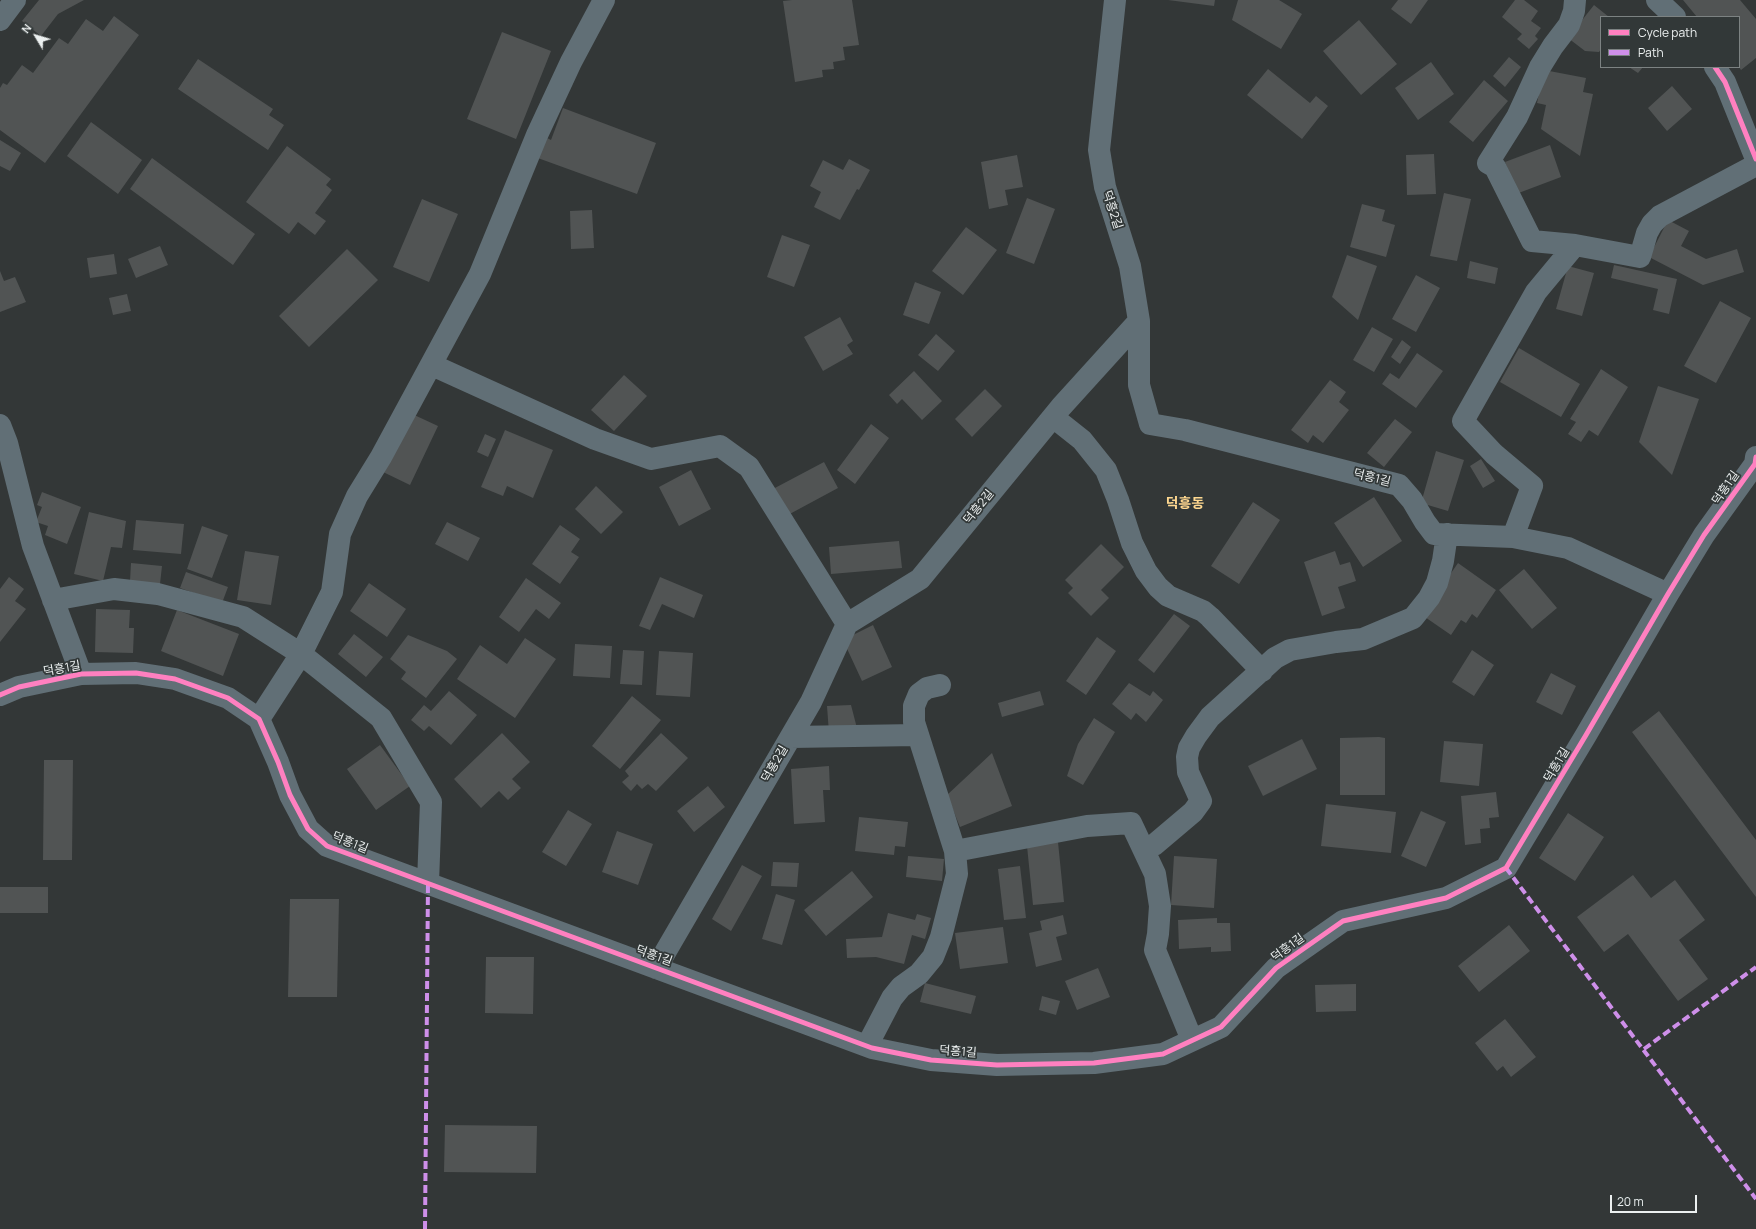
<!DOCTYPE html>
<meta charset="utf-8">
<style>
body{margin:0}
#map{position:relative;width:1756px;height:1229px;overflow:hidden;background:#333737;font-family:Manrope,sans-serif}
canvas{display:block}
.legend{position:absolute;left:1600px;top:16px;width:140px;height:52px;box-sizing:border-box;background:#323838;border:1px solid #7c8282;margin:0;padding:5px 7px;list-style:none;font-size:12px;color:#ecf0f0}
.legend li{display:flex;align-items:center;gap:8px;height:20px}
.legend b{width:20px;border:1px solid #7c8282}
.north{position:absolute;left:16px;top:16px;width:40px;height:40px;-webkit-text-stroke:3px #323838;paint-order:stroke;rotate:308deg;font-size:11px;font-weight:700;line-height:16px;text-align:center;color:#ecf0f0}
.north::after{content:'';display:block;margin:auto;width:14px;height:18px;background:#ecf0f0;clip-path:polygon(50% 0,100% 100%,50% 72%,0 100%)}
.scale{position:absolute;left:1610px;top:1195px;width:87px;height:18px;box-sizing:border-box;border:2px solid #ecf0f0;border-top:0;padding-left:5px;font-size:12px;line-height:14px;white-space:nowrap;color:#ecf0f0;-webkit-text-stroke:3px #323838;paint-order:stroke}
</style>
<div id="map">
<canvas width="1756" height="1229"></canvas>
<ul class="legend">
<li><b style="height:5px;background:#ff80c0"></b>Cycle path</li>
<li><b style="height:5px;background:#ce8fe9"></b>Path</li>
</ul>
<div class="north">N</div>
<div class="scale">20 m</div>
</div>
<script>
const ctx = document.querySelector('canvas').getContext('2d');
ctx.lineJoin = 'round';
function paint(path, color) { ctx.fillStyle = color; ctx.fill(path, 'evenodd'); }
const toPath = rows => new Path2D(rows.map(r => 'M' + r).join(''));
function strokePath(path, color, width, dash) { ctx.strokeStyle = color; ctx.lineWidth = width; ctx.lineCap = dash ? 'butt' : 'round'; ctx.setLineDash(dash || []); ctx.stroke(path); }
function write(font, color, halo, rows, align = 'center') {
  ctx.font = font + ' Manrope,"Noto Sans KR",sans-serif'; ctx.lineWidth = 3.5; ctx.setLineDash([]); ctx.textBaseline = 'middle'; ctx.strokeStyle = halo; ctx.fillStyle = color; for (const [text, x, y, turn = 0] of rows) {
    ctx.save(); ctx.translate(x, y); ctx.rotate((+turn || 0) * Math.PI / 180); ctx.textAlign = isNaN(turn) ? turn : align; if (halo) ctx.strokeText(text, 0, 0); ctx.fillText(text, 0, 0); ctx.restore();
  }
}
const building = toPath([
 [39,0,84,0,58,14,41,36,22,21],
 [792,0,852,0,859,45,843,47,845,60,833,62,834,69,822,70,823,77,795,82,783,1],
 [1168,0,1215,0,1214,6],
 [1238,0,1279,0,1302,14,1281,49,1232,20],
 [1398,0,1428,0,1411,24,1391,9],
 [1515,0,1524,0,1538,11,1531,21,1541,28,1535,36,1538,39,1529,49,1517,39,1522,34,1502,17],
 [1683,0,1740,0,1756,19,1756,58,1741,70,1739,67,1739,17,1697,17],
 [1594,5,1609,17,1601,17,1601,49,1599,52,1585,51,1568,38],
 [114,16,139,35,45,163,0,130,0,88,3,83,7,85,22,65,33,73,59,38,68,44,86,19,103,31],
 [1359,20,1397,64,1361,95,1323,51],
 [502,32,551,51,516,139,467,119],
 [1509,57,1521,67,1505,87,1493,76],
 [198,59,273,109,269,115,284,125,268,150,178,89],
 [1431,62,1454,94,1418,120,1395,88],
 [1629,67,1643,67,1638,73],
 [1268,69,1310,103,1316,96,1328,106,1302,139,1247,95],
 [1544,70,1586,78,1583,92,1593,94,1580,156,1541,129,1546,105,1537,103],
 [1484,80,1508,101,1473,142,1449,122],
 [1672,86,1692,109,1667,131,1648,108],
 [563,108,656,143,637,194,535,157,543,136,551,140],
 [91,122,142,160,118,194,67,156],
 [0,140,21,153,10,171,0,166],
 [1550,145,1561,177,1516,194,1505,162],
 [287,146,331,179,326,185,332,190,315,213,326,221,315,235,298,222,289,234,246,202],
 [1434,154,1436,194,1407,195,1406,155],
 [1017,155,1023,187,1005,190,1008,205,989,209,981,162],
 [152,158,255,234,233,265,130,189],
 [849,159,870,170,859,190,857,189,840,220,814,207,821,192,810,186,823,160,843,170],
 [1444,193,1471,199,1457,261,1430,256],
 [1027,198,1055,209,1034,264,1006,253],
 [422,199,458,214,429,282,393,267],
 [1362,204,1385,210,1382,221,1395,225,1386,257,1350,247],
 [592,210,594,248,571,249,570,211],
 [1668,220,1689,231,1681,246,1706,259,1737,249,1744,272,1703,285,1649,257],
 [966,227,997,250,963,295,932,271],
 [782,235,810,245,794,287,767,277],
 [160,246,168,265,136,278,128,259],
 [347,249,378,280,309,347,279,316],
 [114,254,117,274,90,278,87,258],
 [1347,255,1377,266,1358,320,1332,297],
 [1470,261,1498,268,1495,284,1467,278],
 [1614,265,1677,279,1669,314,1653,310,1658,289,1611,278],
 [1568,266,1594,273,1582,316,1556,309],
 [0,271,4,281,15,277,26,302,0,312],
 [1416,275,1440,288,1416,332,1392,319],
 [915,282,941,292,929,324,903,315],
 [127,294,131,311,113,315,109,298],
 [1720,301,1751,318,1716,383,1684,366],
 [840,317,853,341,847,345,853,354,823,371,804,337],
 [1372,327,1393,339,1374,372,1353,360],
 [936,334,955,351,938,371,918,355],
 [1402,340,1411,347,1400,364,1391,357],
 [1519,348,1580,384,1561,417,1500,382],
 [1417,353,1443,371,1416,408,1382,384,1390,373,1399,379],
 [1601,369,1628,387,1598,436,1589,430,1581,442,1568,434,1576,422,1570,419],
 [914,371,942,401,922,420,902,399,897,404,889,395],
 [624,375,647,396,614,431,591,410],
 [1330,380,1346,392,1339,402,1349,410,1323,443,1313,435,1308,443,1291,430],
 [1658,386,1699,399,1672,475,1639,442],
 [985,389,1002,406,972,437,955,419],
 [410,413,438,426,410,485,381,471],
 [1395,419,1412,432,1384,467,1367,453],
 [871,424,889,438,855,484,837,470],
 [505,430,553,450,533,498,507,486,503,496,481,487],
 [485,434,496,439,488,457,477,452],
 [1436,451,1464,460,1448,511,1421,503],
 [1481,459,1495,481,1483,488,1470,466],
 [824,462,838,488,786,516,773,489],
 [691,470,711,509,679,526,659,487],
 [596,486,623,512,601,534,575,509],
 [42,492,81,507,67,544,45,535,48,526,36,522,42,507,37,505],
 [1374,497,1402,541,1363,567,1334,523],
 [1253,502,1280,520,1239,584,1211,566],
 [89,512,126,521,122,548,111,547,103,581,74,574],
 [136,520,184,524,181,554,133,550],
 [447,522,480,538,468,561,435,544],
 [560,525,580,539,571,552,579,557,560,584,532,564],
 [202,526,228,535,212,578,187,569],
 [899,541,902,568,831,574,829,547],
 [1101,544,1124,567,1101,590,1109,598,1091,616,1068,593,1073,588,1065,580],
 [245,551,279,556,271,605,237,600],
 [1335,551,1340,565,1350,562,1356,581,1338,587,1345,608,1322,616,1304,562],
 [131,563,162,566,160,584,130,581],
 [1458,563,1496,590,1477,618,1472,614,1466,623,1461,620,1451,635,1422,615],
 [1524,569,1557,608,1532,629,1499,590],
 [186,572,228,587,222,603,180,588],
 [9,577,24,589,15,601,26,609,0,642,0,589],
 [660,577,703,595,694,618,662,604,650,630,639,626],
 [526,578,561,603,549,619,536,609,519,632,499,617],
 [369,583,406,609,387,637,350,611],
 [96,609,130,610,129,628,134,628,133,653,95,652],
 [177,610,239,634,223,676,161,651],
 [1174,614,1190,626,1154,673,1138,660],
 [873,625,892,667,862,681,843,640],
 [354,634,383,657,366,677,338,654],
 [408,635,447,651,457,659,426,698,401,679,406,672,390,659],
 [1097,637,1116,651,1086,695,1066,681],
 [525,638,556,659,515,718,457,679,480,645,507,664],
 [575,644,612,646,610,678,573,676],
 [623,650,644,651,642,685,620,684],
 [1472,650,1494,665,1474,696,1452,682],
 [659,651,693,653,690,697,656,695],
 [1551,673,1576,686,1562,715,1536,702],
 [1129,683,1150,696,1153,691,1163,700,1146,722,1136,713,1131,720,1112,704],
 [449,691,477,715,451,745,429,726,424,731,411,720,424,705,431,711],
 [1040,691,1044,705,1002,717,998,703],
 [632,696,661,720,620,769,592,746],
 [851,705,858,732,829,733,827,706],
 [1659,711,1756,840,1756,897,1632,732],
 [1094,718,1115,732,1083,785,1067,776,1078,744],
 [502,733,530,762,512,779,521,788,508,800,499,791,481,808,454,779],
 [661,733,688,758,656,791,648,784,642,789,637,784,631,791,622,782,629,776,625,771],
 [1379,737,1385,738,1385,795,1340,795,1340,738],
 [1302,739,1317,769,1263,796,1248,766],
 [1444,741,1483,744,1479,786,1440,782],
 [380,745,410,786,376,810,347,769],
 [992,753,1012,806,960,827,947,795],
 [44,760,73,760,72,860,43,860],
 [829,766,830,790,823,790,825,822,794,824,791,769],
 [708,786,725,807,694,832,677,811],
 [1496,792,1499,817,1489,818,1490,828,1480,829,1481,843,1465,845,1461,796],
 [1326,804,1396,812,1391,853,1321,846],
 [568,810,592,824,566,866,542,852],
 [1421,811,1446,822,1426,867,1401,856],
 [1568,813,1604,837,1575,881,1539,858],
 [859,817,908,822,905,847,895,846,894,855,855,851],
 [617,831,653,844,638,885,602,872],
 [1058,842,1064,902,1033,905,1027,846],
 [908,856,944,859,942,881,906,877],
 [1174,856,1217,859,1214,908,1171,905],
 [773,862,799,863,797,887,771,886],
 [742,865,762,876,731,931,712,919],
 [1020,866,1026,918,1004,920,998,869],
 [852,871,873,897,826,936,804,910],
 [1633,875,1651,898,1675,880,1705,920,1679,940,1708,979,1678,1001,1628,934,1604,952,1577,917],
 [0,887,48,887,48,913,0,913],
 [776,894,795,900,782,945,762,939],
 [290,899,339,899,337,997,288,997],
 [888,913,915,920,917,914,931,918,925,939,912,935,904,964,876,957,847,958,846,939,882,937],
 [1063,915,1067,934,1056,937,1062,960,1036,967,1029,933,1042,930,1040,921],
 [1217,918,1217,923,1230,923,1231,951,1211,952,1211,947,1179,949,1178,920],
 [1509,925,1530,951,1479,992,1458,966],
 [1003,927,1008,963,960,969,955,933],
 [486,957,534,957,533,1014,485,1013],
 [1098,968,1110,997,1077,1010,1065,981],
 [925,983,976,996,971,1014,920,1002],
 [1356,984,1356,1011,1316,1012,1315,985],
 [1042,996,1060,1001,1056,1015,1039,1010],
 [1505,1019,1536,1057,1511,1077,1503,1066,1497,1071,1475,1043],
 [445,1125,537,1126,536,1173,444,1172]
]);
const minor = toPath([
 [1115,0,1099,150,1105,187,1130,266,1139,321,1139,385,1150,424,1185,430,1399,485,1412,500,1425,522,1434,534,1513,537,1568,548,1668,594],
 [1575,0,1574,11,1569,25,1553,46,1540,67,1517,117,1488,163,1495,167,1532,241,1575,245,1640,257,1647,233,1652,224,1660,216,1756,165],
 [1657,0,1675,17],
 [0,20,15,0],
 [1715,67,1725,82,1756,159],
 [432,365,595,439,651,459,720,446,749,467,847,624],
 [1053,417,1082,440,1106,470,1118,500,1132,543,1146,571,1158,587,1168,596,1203,611,1210,617,1262,671],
 [0,425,7,443,33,546,81,674],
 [1513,537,1532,486,1494,454,1463,421,1536,292,1575,245],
 [53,600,114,589,158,594,243,617,301,654,381,718,431,802,428,883],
 [0,695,19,687,81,674,136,673,175,679,228,698,259,719,278,762,290,795,308,829,327,846,872,1048,931,1060,997,1065,1094,1063,1163,1054,1221,1027,1276,968,1343,921,1446,898,1506,868,1586,735,1668,594,1704,535,1755,464,1756,457],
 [259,719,301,654,332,592,340,534,357,496,381,457,480,274,537,135,571,62,604,0],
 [791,737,917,735],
 [1144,850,1154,845,1193,812,1201,801,1188,772,1187,757,1189,748,1196,736,1210,717,1275,658,1290,650,1336,642,1363,639,1413,618,1429,598,1437,583,1443,561,1447,534],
 [955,851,1087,826,1131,823,1155,874,1160,906,1158,934,1155,950,1192,1040],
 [656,968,811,702,847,624,920,579,1061,407,1139,321],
 [867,1046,892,998,901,987,919,974,933,957,941,937,957,874,955,851,914,722,914,706,919,694,927,688,940,685]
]);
const quiet = toPath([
 [1506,868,1756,1199],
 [1644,1049,1756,967],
 [425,1229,428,883]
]);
const cycleway = toPath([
 [1715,67,1725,82,1756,159],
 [0,695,19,687,81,674,136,673,175,679,228,698,259,719,278,762,290,795,308,829,327,846,872,1048,931,1060,997,1065,1094,1063,1163,1054,1221,1027,1276,968,1343,921,1446,898,1506,868,1586,735,1668,594,1704,535,1755,464,1756,457]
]);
const streetNames = [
 ["덕흥2길",1112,210,72],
 ["덕흥1길",1372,478,14],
 ["덕흥1길",1726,488,-55],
 ["덕흥2길",979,507,-51],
 ["덕흥1길",62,669,-10],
 ["덕흥2길",775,764,-60],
 ["덕흥1길",1557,765,-59],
 ["덕흥1길",350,843,22],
 ["덕흥1길",1288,948,-36],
 ["덕흥1길",654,956,20],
 ["덕흥1길",958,1052,4]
];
const quarterNames = [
 ["덕흥동",1185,504]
];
paint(building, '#515454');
strokePath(minor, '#616f76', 22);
strokePath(quiet, '#ce8fe9', 4, [8, 4]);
strokePath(cycleway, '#ff80c0', 5);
write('12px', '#ecf0f0', '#323838', streetNames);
write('bold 14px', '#ffd890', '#323838', quarterNames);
</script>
